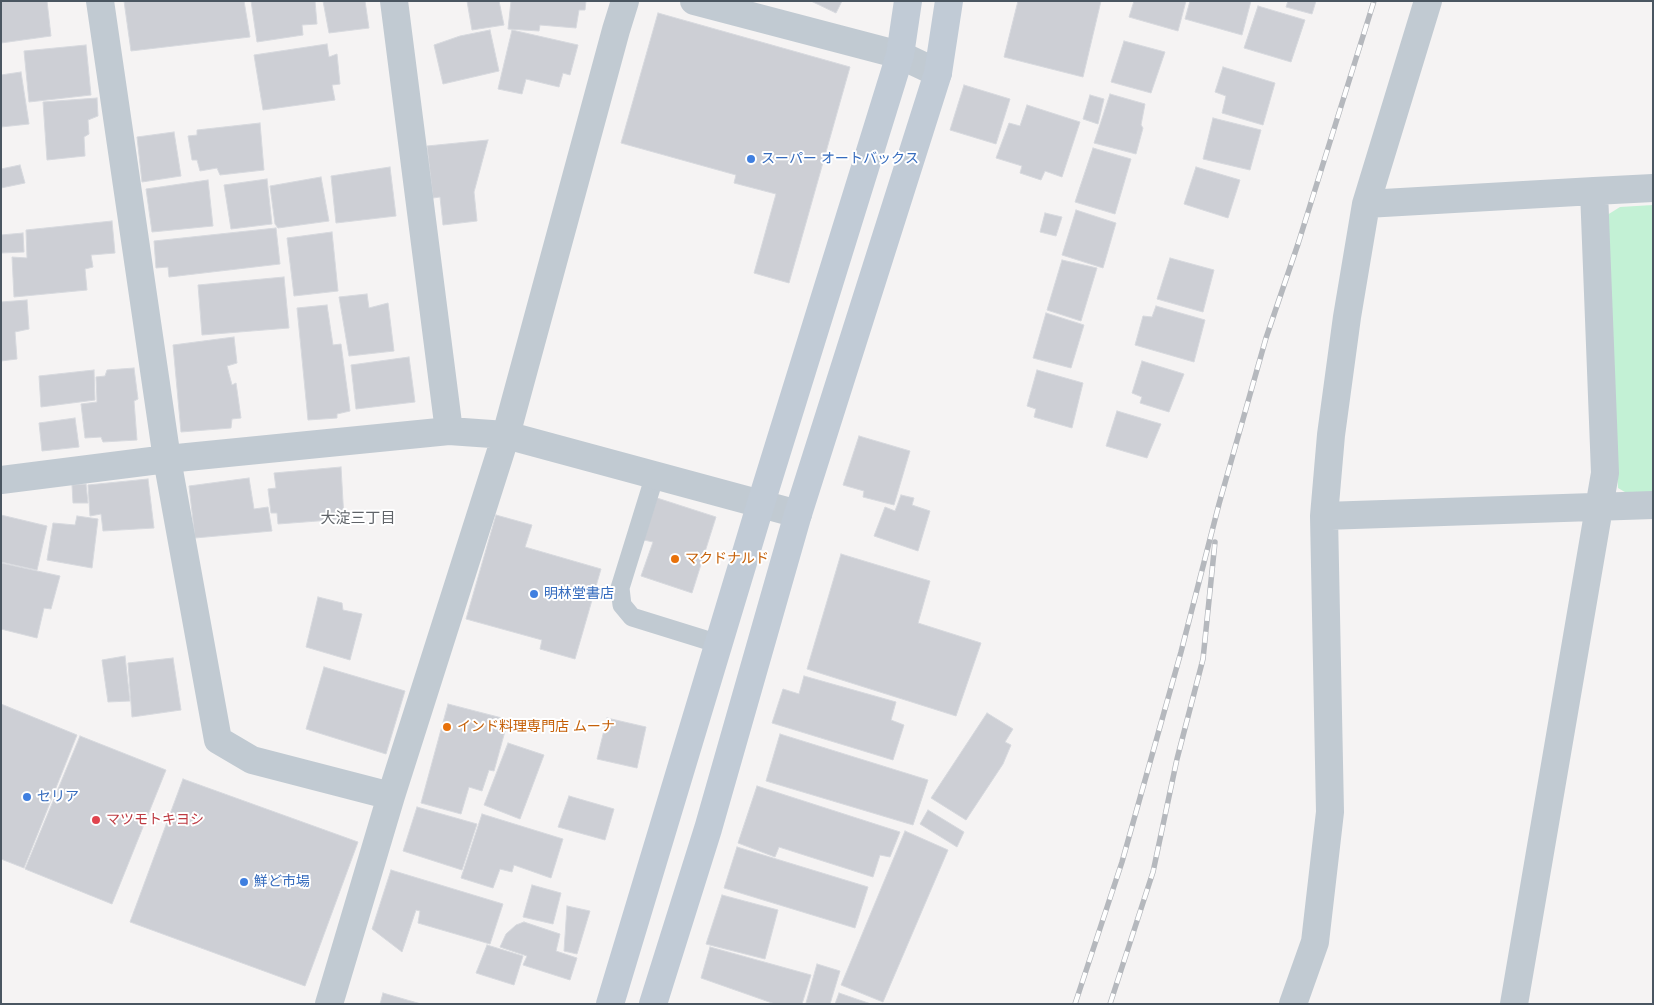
<!DOCTYPE html>
<meta charset="utf-8">
<style>
body{margin:0}
#map{position:relative;width:1654px;height:1005px;overflow:hidden;background:#f5f3f3;font-family:Helvetica,sans-serif}
canvas{display:block}
.frame{position:absolute;inset:0;border:2px solid #4a5661;pointer-events:none}
</style>
<div id="map">
<canvas width="1654" height="1005"></canvas>
<div class="frame"></div>
</div>
<script>
const ctx = document.querySelector('canvas').getContext('2d');
ctx.lineJoin = 'round';
function paint(path, color) { ctx.fillStyle = color; ctx.fill(path, 'evenodd'); }
const toPath = rows => new Path2D(rows.map(r => 'M' + r).join(''));
function strokePath(path, color, width, dash) { ctx.strokeStyle = color; ctx.lineWidth = width; ctx.lineCap = dash ? 'butt' : 'round'; ctx.setLineDash(dash || []); ctx.stroke(path); }
function write(font, color, halo, rows, align = 'center') {
  ctx.font = font + ' Helvetica,"Noto Sans JP",sans-serif'; ctx.lineWidth = 4; ctx.setLineDash([]); ctx.textBaseline = 'middle'; ctx.strokeStyle = halo; ctx.fillStyle = color; for (const [text, x, y, turn = 0] of rows) {
    ctx.save(); ctx.translate(x, y); ctx.rotate((+turn || 0) * Math.PI / 180); ctx.textAlign = isNaN(turn) ? turn : align; if (halo) ctx.strokeText(text, 0, 0); ctx.fillText(text, 0, 0); ctx.restore();
  }
}
const green = toPath([
 [1653,205,1653,494,1630,495,1618,488,1604,217,1620,207]
]);
const building = toPath([
 [1,1,47,1,51,36,1,43,1,1],
 [124,1,244,1,250,37,131,51,124,1],
 [251,1,315,1,317,24,302,25,303,35,257,42,251,1],
 [323,1,365,1,369,28,329,33,323,1],
 [467,1,499,1,504,25,472,30,467,1],
 [511,1,586,1,585,10,579,10,576,28,540,25,539,31,508,29,511,1],
 [811,1,842,1,836,13,811,1],
 [1018,1,1101,1,1083,77,1004,57,1018,1],
 [1134,1,1186,1,1178,31,1129,17,1134,1],
 [1190,1,1251,1,1242,35,1185,19,1190,1],
 [1288,1,1316,1,1312,14,1286,7,1288,1],
 [1258,6,1305,20,1291,62,1244,48,1258,6],
 [658,13,850,67,789,283,754,273,776,194,734,183,736,175,621,143,658,13],
 [490,30,499,71,443,84,434,45,460,36,490,30],
 [512,30,578,45,570,75,563,73,559,87,526,79,522,94,498,89,512,30],
 [1124,41,1165,52,1151,93,1111,82,1124,41],
 [327,44,329,57,337,54,340,84,332,85,335,100,263,110,254,55,327,44],
 [86,45,91,95,29,102,24,51,86,45],
 [1223,67,1275,83,1263,125,1222,113,1226,96,1215,92,1223,67],
 [21,72,29,124,1,127,1,75,21,72],
 [964,85,1010,99,996,144,950,130,964,85],
 [1110,94,1145,104,1141,125,1143,128,1136,154,1094,143,1110,94],
 [1090,95,1104,99,1098,124,1083,119,1090,95],
 [97,98,98,116,88,120,89,134,84,137,85,156,47,160,43,102,97,98],
 [1027,105,1080,122,1062,177,1045,171,1041,180,1020,173,1022,166,996,158,1009,123,1020,126,1027,105],
 [1213,118,1261,130,1250,170,1203,159,1213,118],
 [260,123,264,170,220,175,217,168,200,171,197,160,192,160,188,136,197,135,197,130,260,123],
 [174,132,181,176,142,182,137,137,174,132],
 [488,140,474,192,477,221,443,225,440,197,433,198,427,146,488,140],
 [1093,148,1131,159,1115,214,1075,202,1093,148],
 [20,165,25,183,1,188,1,169,20,165],
 [390,167,396,216,336,223,331,176,390,167],
 [1196,167,1240,180,1228,218,1184,204,1196,167],
 [321,177,329,221,278,228,275,224,270,186,321,177],
 [267,179,272,224,231,229,224,185,267,179],
 [208,180,213,226,152,232,146,189,208,180],
 [1076,210,1116,223,1103,268,1062,255,1076,210],
 [1045,213,1062,217,1056,236,1040,232,1045,213],
 [112,221,115,253,91,255,93,267,85,269,87,290,14,297,12,257,27,258,26,230,112,221],
 [276,228,280,264,169,277,168,267,156,268,154,241,276,228],
 [332,232,338,291,294,296,287,238,332,232],
 [23,233,24,252,1,253,1,235,23,233],
 [1170,258,1214,270,1203,312,1157,299,1170,258],
 [1062,260,1097,268,1081,321,1047,310,1062,260],
 [284,277,289,328,202,335,198,285,284,277],
 [367,294,369,308,388,303,394,351,349,356,339,297,367,294],
 [27,300,29,329,15,332,17,359,1,361,1,302,27,300],
 [327,305,333,345,341,344,350,411,337,414,337,418,308,420,297,308,327,305],
 [1156,306,1205,320,1194,362,1135,345,1143,316,1152,317,1156,306],
 [1046,313,1084,325,1071,368,1033,358,1046,313],
 [234,337,237,363,227,366,232,385,236,383,241,418,232,419,231,428,181,432,173,345,234,337],
 [409,357,415,402,356,409,351,365,409,357],
 [1142,361,1184,374,1169,412,1140,403,1142,397,1132,393,1142,361],
 [134,368,138,399,134,401,137,440,103,442,101,437,85,438,81,404,97,402,96,377,105,376,107,370,134,368],
 [94,370,95,400,41,407,39,376,94,370],
 [1037,370,1083,383,1072,428,1034,417,1036,409,1027,406,1037,370],
 [1117,411,1161,424,1147,458,1106,446,1117,411],
 [75,418,79,447,42,451,39,423,75,418],
 [859,436,910,451,894,505,863,497,864,491,843,485,859,436],
 [341,467,344,519,278,524,277,513,271,513,268,489,276,488,274,473,341,467],
 [249,478,254,509,268,507,272,531,195,538,189,486,249,478],
 [148,479,154,528,103,531,101,514,90,516,88,485,148,479],
 [86,484,88,503,73,503,72,485,86,484],
 [901,495,914,498,912,505,930,511,918,551,874,536,885,507,895,511,901,495],
 [657,498,716,517,692,593,641,576,653,542,644,540,657,498],
 [1,515,47,526,37,570,1,562,1,515],
 [496,515,532,525,525,547,601,569,575,659,540,649,542,640,466,619,496,515],
 [77,516,98,519,92,568,47,560,53,523,75,525,77,516],
 [841,554,930,581,918,623,981,643,956,716,807,669,841,554],
 [1,563,60,576,51,609,44,608,37,638,1,629,1,563],
 [318,597,342,603,343,610,362,614,350,660,306,647,318,597],
 [125,656,130,701,108,702,102,660,125,656],
 [173,658,181,710,132,717,128,663,173,658],
 [324,667,405,691,386,754,306,729,324,667],
 [804,676,896,702,891,720,904,725,893,760,772,723,783,689,799,694,804,676],
 [1,704,77,735,24,868,1,859,1,704],
 [448,704,502,718,502,724,507,724,494,771,489,770,482,791,469,787,461,814,421,803,448,704],
 [987,713,1013,729,1005,742,1011,745,1003,764,966,820,931,798,987,713],
 [607,718,646,727,637,768,597,759,607,718],
 [780,734,928,780,913,825,766,781,780,734],
 [80,736,166,770,112,904,25,869,80,736],
 [508,743,544,755,520,819,484,805,508,743],
 [183,779,358,842,305,986,130,922,183,779],
 [757,786,900,832,890,857,880,855,873,877,779,847,775,857,738,843,757,786],
 [569,796,614,809,605,840,558,827,569,796],
 [417,807,477,824,462,870,403,851,417,807],
 [928,810,964,832,957,847,920,824,928,810],
 [482,814,563,839,551,878,514,865,512,872,500,869,493,888,461,878,482,814],
 [905,831,948,850,883,1002,841,985,905,831],
 [737,847,868,887,855,928,724,888,737,847],
 [391,870,503,904,490,944,418,923,420,911,416,910,402,952,372,929,391,870],
 [532,885,561,893,553,924,523,917,532,885],
 [722,895,778,910,765,959,706,944,722,895],
 [567,906,590,911,577,954,564,951,567,906],
 [524,922,560,934,556,951,577,958,570,980,523,965,527,956,500,947,506,934,516,925,524,922],
 [487,945,523,956,514,985,476,973,487,945],
 [710,947,811,975,802,1004,775,1004,701,978,710,947],
 [817,964,840,971,830,1004,806,1003,817,964],
 [383,993,421,1004,380,1004,383,993],
 [839,993,871,1004,835,1004,839,993]
]);
const lane = toPath([
 [655,475,620,588,622,605,632,617,719,644]
]);
const street = toPath([
 [100,1,167,459,218,740,252,760,391,796],
 [394,1,449,431],
 [694,1,900,55,938,73],
 [1366,204,1594,191,1653,188],
 [1,480,167,459,449,431,506,435,798,514],
 [1324,516,1653,505],
 [329,1004,391,796,506,435,616,30,625,1],
 [1293,1004,1315,942,1330,812,1324,516,1331,435,1347,317,1366,204,1428,1],
 [1514,1004,1605,473,1594,191]
]);
const secondary = toPath([
 [610,1004,761,503,900,55,908,1],
 [653,1004,708,829,798,514,938,73,949,1]
]);
const rail = toPath([
 [1075,1004,1122,862,1181,652,1219,504,1266,338,1298,244,1374,1],
 [1110,1004,1153,872,1177,759,1203,659,1215,542]
]);
const markers = [
 [751,159,5,"#3f7fe0"],
 [675,559,5,"#e8710a"],
 [534,594,5,"#3f7fe0"],
 [447,727,5,"#e8710a"],
 [27,797,5,"#3f7fe0"],
 [96,820,5,"#e0444e"],
 [244,882,5,"#3f7fe0"]
];
const shopNames = [
 ["スーパー オートバックス",761,159],
 ["明林堂書店",544,594],
 ["セリア",37,797],
 ["鮮ど市場",254,882]
];
const foodNames = [
 ["マクドナルド",685,559],
 ["インド料理専門店 ムーナ",457,727]
];
const healthNames = [
 ["マツモトキヨシ",106,820]
];
const neighbourhoodNames = [
 ["大淀三丁目",358,519]
];
paint(green, '#c3f1d5');
paint(building, '#cdcfd5');
strokePath(building, '#d7d9de', 1);
strokePath(lane, '#c1cad2', 19);
strokePath(street, '#c1cad2', 28);
strokePath(secondary, '#c1cbd6', 28);
strokePath(rail, '#b5b8bd', 5.5);
strokePath(rail, '#fff', 4, [11]);
for (const [x, y, r, color] of markers) { const dot = new Path2D(); dot.arc(x, y, r, 0, 2 * Math.PI); ctx.fillStyle = color; ctx.fill(dot); strokePath(dot, '#fff', 2); }
write('14px', '#366cbe', '#fff', shopNames, 'left');
write('14px', '#c56008', '#fff', foodNames, 'left');
write('14px', '#be3a42', '#fff', healthNames, 'left');
write('15px', '#5f6368', '#fff', neighbourhoodNames);
</script>
